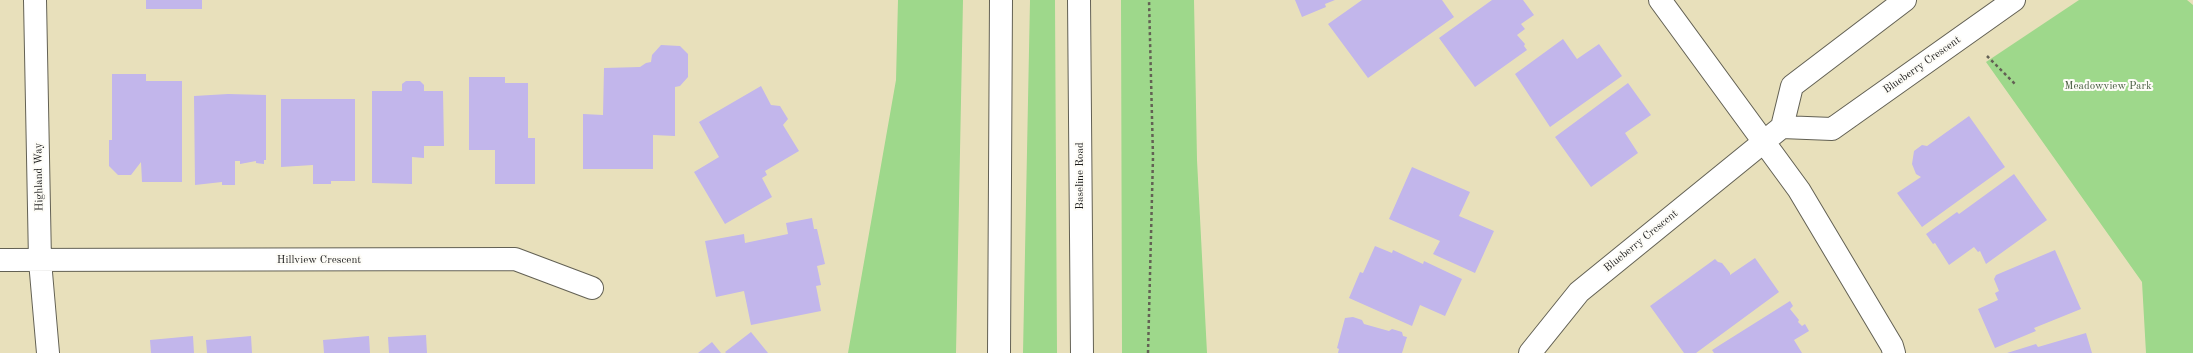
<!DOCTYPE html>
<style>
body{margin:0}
canvas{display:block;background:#e8e0bb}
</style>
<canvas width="2193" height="353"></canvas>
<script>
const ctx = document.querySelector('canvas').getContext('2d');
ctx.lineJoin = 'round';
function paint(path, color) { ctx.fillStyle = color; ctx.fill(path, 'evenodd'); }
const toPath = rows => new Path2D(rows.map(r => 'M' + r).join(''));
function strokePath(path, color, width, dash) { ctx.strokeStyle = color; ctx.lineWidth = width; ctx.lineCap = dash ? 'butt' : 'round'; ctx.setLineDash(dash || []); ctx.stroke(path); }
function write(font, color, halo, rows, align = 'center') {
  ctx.font = font + ' "Old Standard TT",serif'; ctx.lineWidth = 4; ctx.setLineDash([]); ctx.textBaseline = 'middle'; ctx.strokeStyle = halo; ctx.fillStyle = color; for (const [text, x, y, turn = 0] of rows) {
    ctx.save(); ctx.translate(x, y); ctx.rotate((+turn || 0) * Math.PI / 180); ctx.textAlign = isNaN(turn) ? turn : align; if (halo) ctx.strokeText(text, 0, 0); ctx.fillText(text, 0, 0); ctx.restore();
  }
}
const green = toPath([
 [898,0,963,0,956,353,848,353,896,80],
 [1030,0,1055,0,1055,3,1057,353,1023,353],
 [1121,0,1194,0,1197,160,1207,353,1122,353],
 [2079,0,2187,0,2193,5,2193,353,2146,353,2142,282,1986,62]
]);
const building = toPath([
 [146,0,202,0,202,9,146,9],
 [1295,0,1335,0,1325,4,1326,7,1302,17],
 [1362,0,1442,0,1454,17,1368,78,1328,24],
 [1492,0,1523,0,1534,15,1521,24,1525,29,1517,35,1525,44,1524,46,1527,50,1475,87,1439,38],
 [1563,39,1577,59,1599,44,1622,76,1550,127,1515,74],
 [661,45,680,46,688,54,688,77,680,86,675,87,675,136,653,135,653,169,583,169,583,114,603,115,604,68,640,67,646,63,651,62,652,55],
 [112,74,146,74,146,81,182,81,182,182,142,182,141,162,131,175,118,175,109,166,109,140,112,140],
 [469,77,505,77,505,83,528,83,528,138,535,138,535,184,495,184,495,150,469,150],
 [406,81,420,81,424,85,424,91,443,91,444,146,424,146,424,158,412,157,412,184,372,183,372,91,402,91,402,84],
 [1628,83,1651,115,1625,133,1638,153,1591,187,1555,137],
 [761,86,771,105,780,106,788,119,783,125,799,151,765,171,767,175,762,178,772,197,725,224,694,172,719,157,699,122],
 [228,94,266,95,266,160,264,160,264,164,256,163,256,161,240,164,240,161,235,161,235,185,222,185,222,182,195,185,194,96],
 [281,99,355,99,355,181,331,181,331,184,313,184,313,165,281,167],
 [1969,116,2005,167,1922,227,1897,193,1921,177,1916,174,1912,164,1914,151,1922,145,1927,146],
 [1412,167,1470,192,1459,216,1494,231,1475,273,1433,254,1440,241,1389,219],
 [2014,174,2047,220,1986,264,1980,251,1978,252,1974,247,1949,265,1935,243,1933,244,1926,234,1957,212,1959,214],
 [812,218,814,229,817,229,825,264,817,266,821,285,816,286,821,311,751,325,744,291,716,297,705,241,744,234,745,243,788,234,786,223],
 [1375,246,1392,253,1393,250,1423,264,1424,261,1462,279,1445,316,1420,305,1412,326,1349,298,1360,272,1363,273],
 [2055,250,2081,309,2034,328,2036,331,1995,348,1978,309,1998,300,1995,293,1999,291,1994,279,1996,275],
 [1755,258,1779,292,1696,353,1684,353,1650,306,1715,259,1718,262,1722,263,1730,273,1730,275],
 [1790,301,1793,306,1790,309,1799,320,1798,322,1802,326,1805,324,1809,331,1794,340,1802,353,1714,353,1712,350],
 [1353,317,1362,320,1364,324,1389,331,1392,329,1402,332,1403,336,1407,337,1402,353,1338,353,1339,349,1337,348,1345,318],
 [751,332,768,353,726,353,725,352],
 [2086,333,2092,353,2007,353,2036,344,2038,347],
 [426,335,427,353,389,353,388,337],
 [193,336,194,353,151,353,150,340],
 [251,336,252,353,207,353,206,340],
 [369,336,370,353,324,353,323,340],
 [712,342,721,353,698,353]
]);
const path = toPath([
 [1987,56,2015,84],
 [1148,353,1153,157,1149,0]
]);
const minor = toPath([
 [35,0,40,261,48,353],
 [1660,0,1799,190,1892,346,1894,353],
 [1782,127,1792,86,1905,0],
 [0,260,515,259,592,288],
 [1530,353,1579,292,1782,127,1832,129,2014,0]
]);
const major = toPath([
 [1079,0,1082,353],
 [999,353,1001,0]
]);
const streetNames = [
 ["Blueberry Crescent",1922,65,-35],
 ["Baseline Road",1080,176,-90],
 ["Highland Way",39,177,-91],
 ["Blueberry Crescent",1641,241,-39],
 ["Hillview Crescent",319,260]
];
const parkNames = [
 ["Meadowview Park",2108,86]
];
paint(green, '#9ed88b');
paint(building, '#c2b6eb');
strokePath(minor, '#636154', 24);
strokePath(major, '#636154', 24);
strokePath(path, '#636154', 2.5, [3, 3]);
strokePath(minor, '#fff', 22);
strokePath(major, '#fff', 22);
write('11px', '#1c1c1c', '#fdfcf7', streetNames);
write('11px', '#4a5e43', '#fdfcf7', parkNames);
</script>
